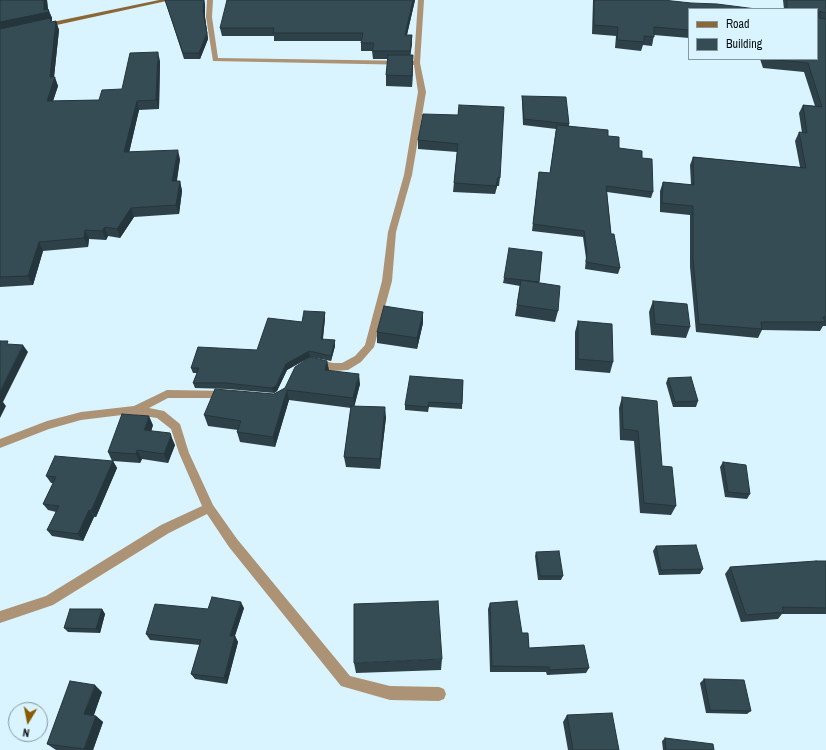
<!DOCTYPE html>
<style>
body{margin:0}
#map{position:relative;width:826px;height:750px;overflow:hidden;background:#d9f4fe;font-family:"Archivo Narrow",sans-serif}
canvas{display:block}
.legend{position:absolute;left:688px;top:8px;width:130px;height:52px;box-sizing:border-box;background:#d9f4fe;border:1px solid #8598a0;margin:0;padding:5px 7px;list-style:none;font-size:12px;color:#060f12}
.legend li{display:flex;align-items:center;gap:8px;height:20px}
.legend b{width:20px;border:1px solid #8598a0}
.north{position:absolute;left:8px;top:702px;width:40px;height:40px;box-sizing:border-box;background:#d9f4fe;border:1px solid #8598a0;border-radius:50%;rotate:190deg;font-size:11px;font-weight:700;line-height:16px;text-align:center;color:#060f12}
.north::after{content:'';display:block;margin:auto;width:14px;height:18px;background:#8a5901;clip-path:polygon(50% 0,100% 100%,50% 72%,0 100%)}
</style>
<div id="map">
<canvas width="826" height="750"></canvas>
<ul class="legend">
<li><b style="height:5px;background:#8b6738"></b>Road</li>
<li><b style="height:11px;background:#354c55"></b>Building</li>
</ul>
<div class="north">N</div>
</div>
<script>
const ctx = document.querySelector('canvas').getContext('2d');
ctx.lineJoin = 'round';
const toPath = rows => new Path2D(rows.map(r => 'M' + r).join(''));
function paint(path, color) { ctx.fillStyle = color; ctx.fill(path, 'evenodd'); }
function strokePath(path, color, width, dash) { ctx.strokeStyle = color; ctx.lineWidth = width; ctx.lineCap = dash ? 'butt' : 'round'; ctx.setLineDash(dash || []); ctx.stroke(path); }
const street = toPath([
 [207,0,213,0,212,17,218,58,414,61,418,0,424,0,420,63,426,92,412,175,396,232,392,281,374,347,361,362,348,370,333,371,312,366,310,363,312,360,315,359,333,363,342,363,355,356,365,345,382,281,388,232,404,175,418,92,414,65,213,61,206,17,207,0],
 [167,390,231,391,232,394,231,397,227,398,168,398,149,408,164,411,180,424,189,453,213,505,237,539,350,676,390,686,439,687,444,689,446,694,444,699,439,701,390,700,341,686,229,547,207,514,169,533,53,605,0,623,0,611,46,596,161,525,202,506,179,453,171,429,157,418,130,414,81,420,49,429,0,448,0,439,47,421,81,412,134,406,167,390]
]);
const secondary = toPath([
 [159,0,171,0,43,28,40,26,43,24,159,0]
]);
const wall = toPath([
 [0,0,47,0,48,9,52,18,52,21,51,21,51,22,56,21,59,30,54,77,58,86,53,101,99,100,122,89,160,61,159,109,139,110,129,152,180,159,177,181,180,181,182,191,179,214,134,217,120,238,108,236,106,240,89,239,88,247,43,251,33,285,0,287],
 [165,0,204,0,205,5,205,17,208,39,200,59,184,59],
 [415,0,407,35,412,35,412,43,410,55,413,66,412,87,386,86,386,75,388,59,373,59,372,51,361,51,361,41,274,41,274,36,222,36,220,28],
 [593,0,663,0,689,9,689,38,654,35,652,46,643,45,641,51,615,48,616,36,592,34],
 [783,0,826,0,826,326,823,326,820,331,762,330,758,338,696,332,690,267,690,215,660,212,660,191,663,182,691,185,690,165,693,157,800,167,795,141,799,132,802,133,799,113,803,105,815,106,804,72,763,68,760,59,817,59,817,9,784,9],
 [522,96,569,124,569,126,608,136,619,148,642,158,653,192,651,198,607,192,611,234,620,268,618,274,585,269,586,258,583,237,532,231,539,172,550,173,556,129,523,125,522,102],
 [423,114,500,178,499,186,497,186,495,194,453,192,457,152,418,149,418,140],
 [542,252,539,283,558,311,555,322,515,316,520,286,503,283,504,278],
 [653,301,690,327,686,338,651,335,649,312],
 [325,318,323,339,335,346,331,361,310,357,287,370,277,391,274,393,227,389,195,388,193,383,197,373,193,373,191,368,257,350,302,322],
 [578,321,613,362,610,373,575,370,575,332],
 [423,323,417,349,377,343,377,332],
 [327,361,329,370,360,384,354,406,386,417,380,469,346,467,344,457,351,408,289,400,275,447,240,442,237,432,238,430,208,426,204,415,274,394,285,388],
 [668,378,698,401,696,407,673,407,666,383],
 [463,380,462,409,429,407,428,412,405,410,405,405],
 [622,397,662,466,676,506,671,515,640,513,634,441,620,440,619,408],
 [153,425,151,431,175,445,168,463,142,459,140,463,113,461,117,468,96,517,94,517,83,541,52,536,47,530,56,512,48,510,43,504,53,483,51,483,46,476,112,461,108,452],
 [723,462,750,494,747,499,725,497,720,467],
 [656,546,703,569,700,574,659,575,653,551],
 [536,552,563,576,561,580,538,580,535,556],
 [826,561,826,614,782,614,778,619,741,622,725,574,730,567],
 [490,603,522,633,529,648,589,668,586,673,547,675,546,672,490,672,488,609],
 [244,608,235,636,238,642,227,684,195,679,191,674,200,645,150,640,146,634,208,609],
 [102,609,105,614,100,633,68,632,64,628],
 [442,659,441,670,356,673,354,663],
 [704,679,751,711,747,714,706,713,700,683],
 [102,692,93,716,96,716,103,722,93,750,56,750,47,744],
 [567,715,619,750,568,750,563,722],
 [665,738,714,750,663,750,662,741]
]);
const shadedWall = toPath([
 [44,0,47,0,48,12,48,9,52,18,52,21,51,21,53,27,0,31,0,22,44,10],
 [204,0,205,5,205,17,208,39,200,59,199,53],
 [413,0,415,0,405,43,405,35],
 [56,21,59,30,54,77,55,77,58,86,50,110,47,101,50,77],
 [412,35,412,43,410,59,410,51],
 [158,52,160,61,159,109,156,100],
 [413,55,413,66,412,87,412,76],
 [137,101,139,110,127,162,124,152],
 [178,150,180,159,175,190,172,181],
 [498,177,497,186,495,194,496,186],
 [180,181,182,191,179,214,176,205],
 [131,208,134,217,120,238,117,229],
 [105,227,108,236,106,240,102,231],
 [85,230,89,239,88,247,84,238],
 [39,242,43,251,33,285,28,276],
 [325,312,325,318,322,345,321,339],
 [423,312,423,323,417,349,417,338],
 [335,340,335,346,331,361,331,356],
 [23,345,28,352,3,402,6,406,0,418,0,391],
 [309,351,310,357,287,370,277,391,274,393,272,388,286,364],
 [327,361,329,372,325,370],
 [359,374,360,384,354,408,353,398],
 [287,390,289,400,275,447,273,437],
 [385,407,386,417,380,469,380,459],
 [149,416,153,425,149,439,144,430],
 [170,433,175,445,168,463,164,454],
 [137,450,142,459,140,463,136,454],
 [113,461,117,468,96,517,91,511],
 [89,510,94,517,83,541,78,534],
 [241,602,244,608,233,641,230,636],
 [102,609,105,614,100,633,96,629],
 [235,636,238,642,227,684,224,678],
 [95,685,102,692,92,721,84,714],
 [96,716,103,722,93,750,85,750,84,749]
]);
const building = toPath([
 [0,0,44,0,44,10,48,9,49,12,0,22,0,0],
 [165,0,204,0,203,12,207,33,199,53,183,53,165,0],
 [227,0,413,0,405,35,412,35,410,51,372,51,374,43,361,43,363,33,273,33,274,28,220,28,227,0],
 [594,0,663,0,691,3,717,4,756,9,689,9,689,30,654,27,654,37,644,36,644,42,617,40,618,27,594,25,594,0],
 [787,0,826,0,826,13,819,11,819,18,826,19,826,317,823,317,825,322,761,322,762,329,699,324,693,259,693,206,662,203,663,182,694,185,693,157,806,168,799,132,807,133,803,105,822,107,808,63,766,59,817,59,817,9,787,9,787,0],
 [50,18,51,22,56,21,50,77,55,77,47,101,99,100,102,90,122,89,130,53,158,52,156,100,137,101,124,152,178,150,172,181,180,181,176,205,131,208,117,229,105,227,102,231,85,230,84,238,39,242,28,276,0,277,0,29,50,18],
 [388,55,413,55,412,76,386,75,388,55],
 [522,96,566,97,569,124,524,119,522,96],
 [459,105,504,107,500,178,498,177,496,186,454,183,458,144,418,140,423,114,458,115,459,105],
 [557,125,608,130,608,136,619,137,619,148,642,151,642,158,652,159,653,192,606,186,611,234,614,234,620,268,586,262,587,252,584,231,533,224,539,172,550,173,557,125],
 [509,248,542,252,539,282,504,278,509,248],
 [521,280,560,286,558,311,517,305,521,280],
 [653,301,687,304,690,327,655,324,653,301],
 [384,306,423,312,417,338,377,332,384,306],
 [304,311,325,312,321,339,335,340,331,356,309,351,286,364,276,386,272,388,226,383,193,383,199,368,191,368,198,347,257,350,268,318,302,322,304,311],
 [578,321,612,324,613,362,578,359,578,321],
 [0,341,8,341,7,344,23,345,0,391,0,341],
 [310,357,327,361,325,370,359,374,353,398,287,390,273,437,237,432,241,421,204,415,215,389,274,394,285,388,295,367,310,357],
 [410,376,463,380,462,404,429,402,428,407,405,405,410,376],
 [691,377,698,401,675,402,668,378,691,377],
 [622,397,657,401,662,466,672,467,676,506,644,503,638,431,623,429,622,397],
 [351,406,385,407,380,459,344,457,351,406],
 [122,414,149,416,144,430,170,433,171,436,164,454,137,450,136,454,108,452,122,414],
 [55,456,113,461,91,511,89,510,78,534,47,530,59,506,43,504,56,477,46,476,55,456],
 [723,462,746,465,750,494,728,492,723,462],
 [696,545,703,569,661,570,656,546,696,545],
 [559,551,563,576,540,576,536,552,559,551],
 [816,561,826,561,826,608,782,607,784,612,746,615,730,567,816,561],
 [212,597,241,602,230,636,235,636,224,678,191,674,201,640,146,634,155,604,208,609,212,597],
 [438,601,442,659,354,663,354,604,438,601],
 [517,601,522,633,528,633,529,648,584,645,589,668,549,670,549,667,492,666,490,603,517,601],
 [70,609,102,609,96,629,64,628,70,609],
 [704,679,744,680,751,711,710,710,704,679],
 [70,681,95,685,84,714,96,716,84,749,47,744,70,681],
 [612,713,619,750,573,750,567,715,612,713],
 [665,738,713,744,714,750,666,750,665,738]
]);
paint(street, '#ac9375');
paint(secondary, '#8b6738');
paint(wall, '#2e4149');
paint(shadedWall, '#25353c');
paint(building, '#354c55');
strokePath(building, '#25353c', 1);
</script>
